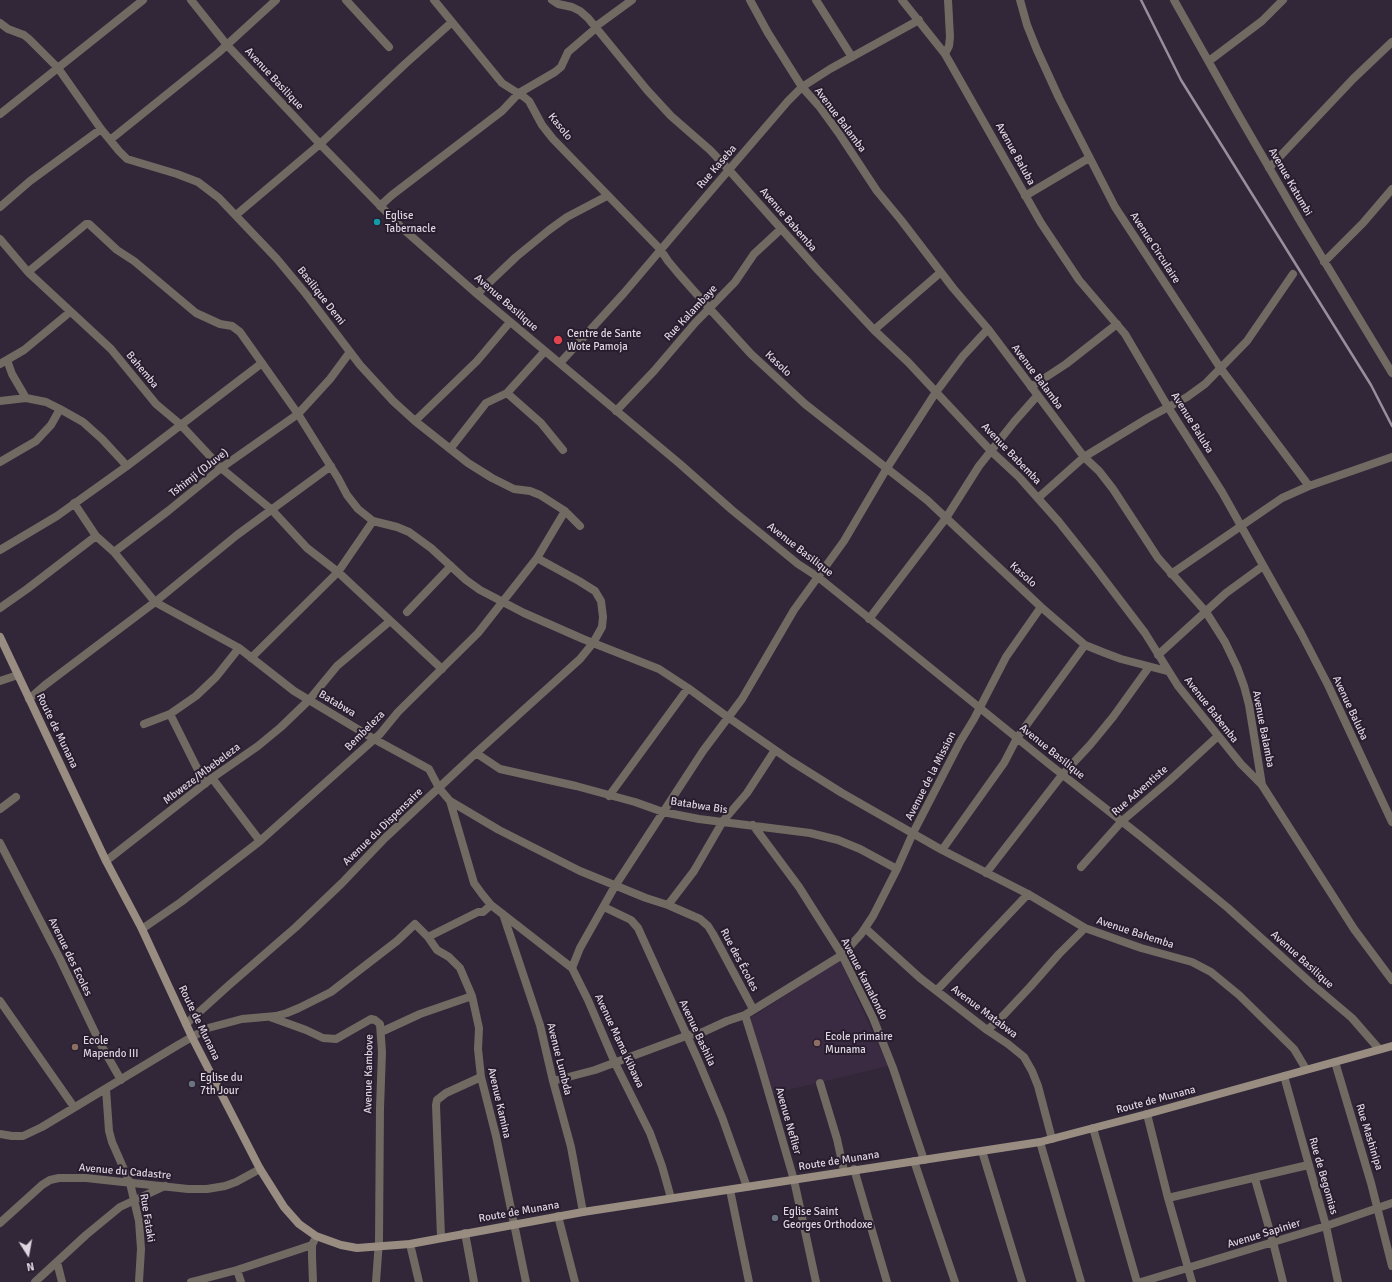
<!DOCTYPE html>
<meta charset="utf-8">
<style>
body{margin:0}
#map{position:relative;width:1392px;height:1282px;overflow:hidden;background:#322738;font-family:Signika,sans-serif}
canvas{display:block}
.north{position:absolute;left:8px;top:1234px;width:40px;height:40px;-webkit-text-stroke:3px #281d2e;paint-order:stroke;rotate:169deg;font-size:11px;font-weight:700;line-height:16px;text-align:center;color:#ddd5e0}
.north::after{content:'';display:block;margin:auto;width:14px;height:18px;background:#ddd5e0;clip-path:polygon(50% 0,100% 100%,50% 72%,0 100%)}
</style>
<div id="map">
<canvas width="1392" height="1282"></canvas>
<div class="north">N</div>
</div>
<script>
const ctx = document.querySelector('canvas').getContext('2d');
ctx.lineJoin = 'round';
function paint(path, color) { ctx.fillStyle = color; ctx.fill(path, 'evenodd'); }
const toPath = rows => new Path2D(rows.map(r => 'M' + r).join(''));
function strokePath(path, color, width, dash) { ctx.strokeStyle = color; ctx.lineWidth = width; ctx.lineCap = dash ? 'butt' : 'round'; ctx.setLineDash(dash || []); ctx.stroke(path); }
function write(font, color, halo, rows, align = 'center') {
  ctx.font = font + ' Signika,sans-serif'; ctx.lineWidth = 4; ctx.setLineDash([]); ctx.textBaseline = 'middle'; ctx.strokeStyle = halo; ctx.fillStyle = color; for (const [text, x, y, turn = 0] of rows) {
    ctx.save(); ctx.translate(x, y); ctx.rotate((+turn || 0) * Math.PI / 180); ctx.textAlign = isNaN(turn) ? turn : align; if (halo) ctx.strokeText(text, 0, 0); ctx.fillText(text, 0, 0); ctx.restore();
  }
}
const built = toPath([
 [840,960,888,1066,771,1094,749,1019]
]);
const minor = toPath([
 [191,0,227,45,320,144,402,228,477,294,680,464,732,510,798,564,818,577,885,631,1049,764,1143,838,1228,908,1313,985,1352,1018,1379,1049],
 [346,0,389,47],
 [434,0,502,83,524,97,529,101,542,125,553,139,660,249,668,261,678,273,709,308,751,354,805,404,927,500,1041,607,1085,645,1105,653,1121,659,1167,671],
 [552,0,558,4,572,7,580,11,588,18,647,90,671,116,710,150,729,170,817,269,874,330,908,362,991,451,1019,477,1059,522,1094,566,1145,633,1178,686,1241,764,1262,785,1354,929,1392,980],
 [750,0,768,33,802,87,819,106,840,135,877,191,901,220,953,288,988,329,1084,457,1099,471,1113,489,1158,558,1206,612,1225,642,1237,667,1244,686,1249,705,1262,785],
 [816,0,852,57],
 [902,0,945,54,1041,223,1079,280,1125,334,1168,407,1196,451,1222,492,1301,633,1328,685,1392,822],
 [1020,0,1027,25,1037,50,1059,98,1115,207,1221,369,1309,486],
 [1174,0,1238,114,1300,221,1392,373],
 [0,23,8,29,24,35,29,39,58,68,101,129,119,151,127,159,177,174,198,182,219,198,277,259,306,294,360,365,393,401,415,421,468,463,492,478,514,489,530,491,540,495,565,511,580,526],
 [595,27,632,0],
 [945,54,949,46,950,37,948,0],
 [1209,61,1262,21,1283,0],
 [0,114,143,0],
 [110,140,218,53,276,0],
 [1269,168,1353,79,1392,42],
 [1025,196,1089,158],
 [380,206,392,195,502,111,519,93,555,72,561,67,568,52,596,28],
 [0,207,30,181,101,129],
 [236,215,320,144,405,64,452,22],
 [0,239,28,272,111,349,156,404,181,425,221,468,272,510,307,548,338,572,442,669],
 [1324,262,1363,223,1392,189],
 [28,272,86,224,89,224,117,250,134,261,196,313,220,324,232,326,240,332,298,414,338,478,347,495,358,509,373,521,397,527,409,532,431,548,466,580,480,590,524,613,583,639,659,669,688,688,729,718,791,761,842,793,942,850,1028,894,1085,928,1141,948,1192,962,1211,972,1239,995,1294,1049,1306,1069],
 [477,294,516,257,549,230,567,217,607,196],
 [874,330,941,272],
 [7,360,12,374,26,398],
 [560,363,624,293,703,200,788,101,802,87,830,69,919,20],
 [0,364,24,350,70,312],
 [1031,387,1066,364,1117,324],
 [507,393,541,423,563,450],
 [0,401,26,398,46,402,60,409,83,422,102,439,127,466],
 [616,411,654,371,695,323,735,282,754,254,781,229],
 [415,421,477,361,510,322],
 [450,449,486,403,507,393,545,351],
 [0,462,36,441,51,425,60,409],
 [1038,498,1084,457,1148,418,1187,397,1205,384,1247,341,1293,274],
 [74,503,96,536,114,552,155,602,239,648,294,691,374,739,429,769,439,788,450,801,499,830,580,871,646,898,668,905,700,919,708,926,713,934,753,1009],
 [0,550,57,516,127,466,262,363],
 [114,552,168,511,221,468,298,414,330,379,350,352],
 [1171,574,1282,498,1309,486,1392,457],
 [0,608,27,589,96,536],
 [407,612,451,566],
 [869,619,946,518,979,466,1014,422,1037,396],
 [1158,655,1226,593,1263,566],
 [251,658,338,572,373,521],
 [0,681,18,675],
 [29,699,45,685,155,602,237,535,331,466],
 [170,714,205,784],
 [144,724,170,714,196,696,216,677,239,648],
 [476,753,500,769,576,786,635,802,663,812,699,819,810,833,838,840,860,849,897,869],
 [212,778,260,841],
 [609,796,688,688],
 [450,801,474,883,482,894,491,905,572,968],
 [0,809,16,797],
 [753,825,799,887,842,955,873,1018,893,1068,924,1160],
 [0,843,60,959,101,1045,121,1080],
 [942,850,1004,763,1017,738,1085,645],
 [106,861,212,778,258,746,281,727,309,700,337,666,390,621],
 [1081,867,1122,821,1169,781,1218,736],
 [986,873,1062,775,1090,745,1113,717,1149,667],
 [668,905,694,871,723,821,747,793,775,750],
 [604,907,631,920,638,928,698,1060,722,1117,747,1187],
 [503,914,540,1025,553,1081,571,1147,583,1212],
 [865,928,920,978,987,1030,1008,1044,1024,1057,1032,1071,1038,1086,1052,1139],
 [142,929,181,902,260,841,380,734,398,712,478,633,537,558,565,511],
 [428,937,478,912,483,912,491,905],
 [937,990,1028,894],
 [0,1001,74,1107],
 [745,1015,760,1063,794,1180,816,1282],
 [270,1017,306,1030,323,1038,336,1039,371,1019,375,1020,380,1024,382,1052,380,1108,379,1241,376,1282],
 [186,1024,228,986,296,927,342,883,385,838,476,753,580,659,593,643,602,627,603,617,601,601,595,591,579,581,537,558],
 [987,1030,999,1020,1030,987,1059,954,1085,928],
 [381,1032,420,1014,472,996],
 [1335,1062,1371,1183,1392,1266],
 [1284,1076,1326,1226,1338,1282],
 [553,1081,595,1070,686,1036,703,1032,727,1021,745,1015,842,955,861,934,873,916,897,869,913,833,960,742,974,719,1006,657,1041,607],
 [820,1083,837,1139,844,1171],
 [106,1089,109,1131,112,1142,130,1183,139,1221,141,1249,139,1282],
 [1147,1114,1168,1198,1192,1282],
 [1093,1128,1137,1282],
 [0,1134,12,1136,23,1136,42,1127,178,1045,208,1028,242,1019,276,1016,287,1013,299,1008,331,992,397,941,415,924,428,937,437,950,449,957,460,968,472,996,479,1028,478,1049,481,1077,496,1136,526,1282],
 [1040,1142,1081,1282],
 [982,1151,1022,1282],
 [914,1161,955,1282],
 [854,1169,887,1282],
 [1255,1179,1273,1242,1283,1282],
 [730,1190,749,1282],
 [671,1198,662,1166,650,1133,615,1063,588,1000,572,968,580,948,615,886,703,751,742,699,794,610,844,541,887,468,936,392,963,356,988,329],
 [1168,1198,1308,1165],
 [558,1216,575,1282],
 [0,1223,42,1185,50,1180,59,1178,86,1178,188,1189,207,1189,225,1186,236,1182,260,1169],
 [465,1233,474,1282],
 [441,1237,436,1105,437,1100,446,1093,481,1077],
 [410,1244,419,1282],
 [57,1262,62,1282],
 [237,1270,241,1282],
 [35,1282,86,1235,120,1207,165,1186],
 [191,1282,237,1270,312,1245],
 [313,1282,312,1256,312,1245,314,1241],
 [1141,1282,1326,1226,1392,1203]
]);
const secondary = toPath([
 [0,637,106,861,142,929,192,1037,260,1169,284,1207,299,1224,316,1236,341,1245,357,1248,410,1244,583,1212,1040,1142,1147,1114,1392,1046]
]);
const rail = toPath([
 [1141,0,1181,80,1371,385,1392,426]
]);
const markers = [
 [377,222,4,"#0f9aa8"],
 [558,340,5,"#e0444e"],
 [817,1043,4,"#8d6e63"],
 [75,1047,4,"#8d6e63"],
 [192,1084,4,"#6b7280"],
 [775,1218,4,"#6b7280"]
];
const streetNames = [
 ["Avenue Basilique",274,79,47],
 ["Avenue Balamba",840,120,53],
 ["Kasolo",560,127,51],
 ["Avenue Baluba",1015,154,61],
 ["Rue Kaseba",717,167,-49],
 ["Avenue Katumbi",1290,182,60],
 ["Avenue Babemba",788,220,49],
 ["Avenue Circulaire",1155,248,57],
 ["Basilique Demi",321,296,52],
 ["Avenue Basilique",506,303,41],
 ["Rue Kalambaye",691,313,-47],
 ["Kasolo",778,364,43],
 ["Bahemba",142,370,50],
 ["Avenue Balamba",1037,377,53],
 ["Avenue Baluba",1192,423,58],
 ["Avenue Babemba",1011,454,46],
 ["Tshimji (DJuve)",199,473,-38],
 ["Avenue Basilique",800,550,38],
 ["Kasolo",1023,575,42],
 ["Batabwa",337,704,31],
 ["Avenue Baluba",1350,708,65],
 ["Avenue Babemba",1211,710,52],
 ["Avenue Balamba",1263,729,79],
 ["Route de Munana",57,731,64],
 ["Bembeleza",365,731,-45],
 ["Avenue Basilique",1052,752,39],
 ["Mbweze/Mbebeleza",202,774,-37],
 ["Avenue de la Mission",931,776,-63],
 ["Rue Adventiste",1140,791,-41],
 ["Batabwa Bis",699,806,9],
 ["Avenue du Dispensaire",383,827,-44],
 ["Avenue Bahemba",1135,933,18],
 ["Avenue des Ecoles",70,957,64],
 ["Rue des Écoles",739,960,62],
 ["Avenue Basilique",1302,960,42],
 ["Avenue Kamalondo",864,979,63],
 ["Avenue Matabwa",984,1012,37],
 ["Route de Munana",199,1023,64],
 ["Avenue Bashila",697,1033,65],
 ["Avenue Mama Kibawa",619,1041,65],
 ["Avenue Lumbda",559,1059,76],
 ["Avenue Kambove",369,1074,-89],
 ["Route de Munana",1156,1100,-15],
 ["Avenue Kamina",499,1103,77],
 ["Avenue Neflier",788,1121,74],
 ["Rue Mashinipa",1369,1137,73],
 ["Route de Munana",839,1161,-9],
 ["Avenue du Cadastre",125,1172,5],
 ["Rue de Begomias",1323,1176,74],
 ["Route de Munana",519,1212,-10],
 ["Rue Fataki",147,1218,81],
 ["Avenue Sapinier",1264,1234,-17]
];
const poiNames = [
 ["Eglise",385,216],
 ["Tabernacle",385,229],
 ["Centre de Sante",567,334],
 ["Wote Pamoja",567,347],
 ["Ecole primaire",825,1037],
 ["Munama",825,1050],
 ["Ecole",83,1041],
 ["Mapendo III",83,1054],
 ["Eglise du",200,1078],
 ["7th Jour",200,1091],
 ["Eglise Saint",783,1212],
 ["Georges Orthodoxe",783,1225]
];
paint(built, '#3b2b42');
strokePath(minor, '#716a62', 8);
strokePath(secondary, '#988d80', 8);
strokePath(rail, '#988f9c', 2.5);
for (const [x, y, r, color] of markers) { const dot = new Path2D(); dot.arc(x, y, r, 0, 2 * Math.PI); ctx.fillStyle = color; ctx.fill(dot); strokePath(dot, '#281d2e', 1.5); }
write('11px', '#ddd5e0', '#281d2e', streetNames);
write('11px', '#ddd5e0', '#281d2e', poiNames, 'left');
</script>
